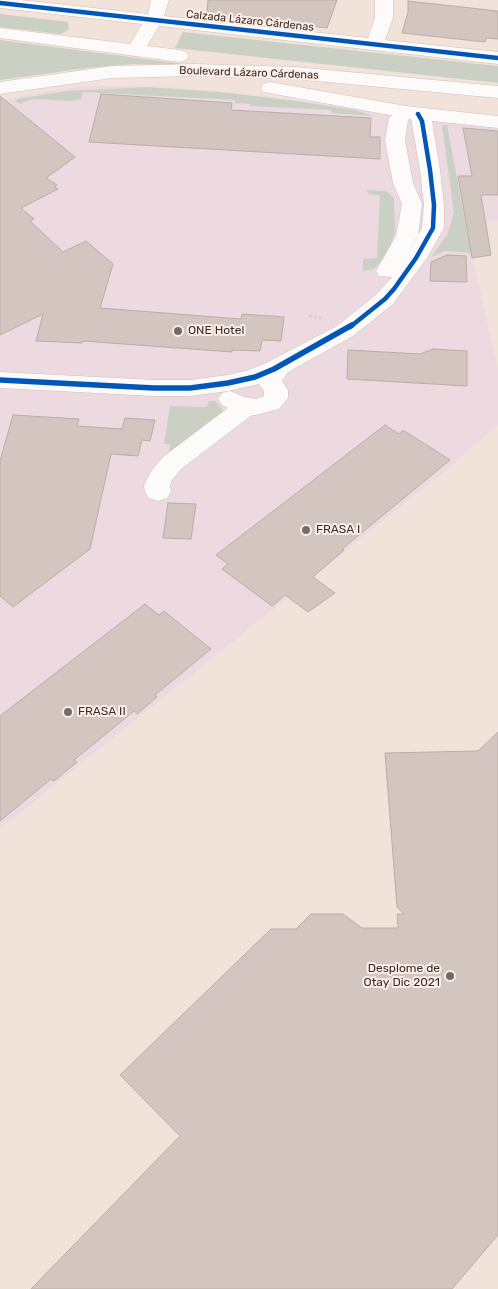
<!DOCTYPE html>
<meta charset="utf-8">
<style>
body{margin:0}
canvas{display:block;background:#f1e2da}
</style>
<canvas width="498" height="1289"></canvas>
<script>
const ctx = document.querySelector('canvas').getContext('2d');
ctx.lineJoin = 'round';
function paint(path, color) { ctx.fillStyle = color; ctx.fill(path, 'evenodd'); }
const toPath = rows => new Path2D(rows.map(r => 'M' + r).join(''));
function strokePath(path, color, width, dash) { ctx.strokeStyle = color; ctx.lineWidth = width; ctx.lineCap = dash ? 'butt' : 'round'; ctx.setLineDash(dash || []); ctx.stroke(path); }
function write(font, color, halo, rows, align = 'center') {
  ctx.font = font + ' Rubik,sans-serif'; ctx.lineWidth = 4; ctx.setLineDash([]); ctx.textBaseline = 'middle'; ctx.strokeStyle = halo; ctx.fillStyle = color; for (const [text, x, y, turn = 0] of rows) {
    ctx.save(); ctx.translate(x, y); ctx.rotate((+turn || 0) * Math.PI / 180); ctx.textAlign = isNaN(turn) ? turn : align; if (halo) ctx.strokeText(text, 0, 0); ctx.fillText(text, 0, 0); ctx.restore();
  }
}
const commercial = toPath([
 [90,86,149,86,231,92,498,128,498,221,464,221,498,369,498,425,446,470,0,829,0,100,53,90]
]);
const green = toPath([
 [0,14,68,22,69,29,61,34,0,27],
 [183,32,498,66,498,83,175,48],
 [0,40,191,65,134,64,87,68,0,80],
 [147,87,218,92,297,101,355,110,373,116,332,113,331,110,250,106,250,104,235,103,235,100,83,92,81,99,73,101,32,99,20,104,16,102,17,99,67,91],
 [442,125,447,125,471,253,445,251,431,257,447,235,454,213],
 [367,190,386,191,394,198,395,231,390,247,382,260,374,269,363,271,363,259,377,258,380,195,368,194],
 [209,401,215,401,226,414,169,455,170,444,164,444,170,406,207,407]
]);
const building = toPath([
 [208,0,337,0,327,28,207,14,208,0],
 [408,1,498,11,498,39,486,38,485,42,402,33,408,12,408,1],
 [101,94,232,103,231,110,371,118,370,137,380,137,380,159,89,142,101,94],
 [0,96,75,157,46,178,57,185,54,187,58,189,21,208,34,219,30,221,63,252,86,241,113,264,100,308,241,319,242,314,284,317,281,341,262,340,260,351,232,350,232,352,83,341,82,343,36,341,43,314,0,335,0,96],
 [463,128,498,131,498,195,481,195,491,255,472,258,458,176,472,176,463,128],
 [447,255,466,256,467,282,430,281,431,262,447,255],
 [433,349,467,351,467,386,347,379,348,350,420,354,433,349],
 [13,415,79,419,77,426,122,429,125,418,155,420,150,441,142,440,138,456,111,454,90,549,13,607,0,596,0,461,13,415],
 [385,425,399,434,403,430,450,460,342,549,344,550,313,577,335,593,308,612,285,595,272,606,222,569,228,564,216,555,385,425],
 [168,503,196,504,191,539,163,538,168,503],
 [145,604,159,615,164,611,211,649,155,695,157,697,137,714,134,711,74,760,77,762,54,781,51,779,0,821,0,716,145,604],
 [498,732,498,1235,452,1289,31,1289,180,1136,120,1075,271,929,296,929,311,914,343,914,362,928,398,928,397,914,404,914,397,907,385,753,478,751,498,732]
]);
const path = toPath([
 [309,316,323,318]
]);
const minor = toPath([
 [0,0,21,0,148,14,151,0,169,0,164,16,368,38,375,18,375,0,393,0,393,18,385,40,498,52,498,64,159,26,142,54,136,55,130,54,127,50,142,24,0,8,0,0],
 [406,106,414,109,425,110,432,121,440,170,444,205,444,228,427,258,393,304,353,336,288,372,282,381,288,390,288,398,279,409,256,415,252,415,181,469,172,480,170,485,171,492,167,498,158,501,149,498,145,492,144,485,152,470,163,457,228,408,222,405,218,399,222,393,230,391,244,397,256,399,264,396,264,391,259,384,228,391,190,396,154,396,0,388,0,372,154,380,190,380,228,375,249,370,266,363,337,326,377,294,392,277,379,276,376,271,396,236,402,204,393,183,385,140,389,118,399,108,406,106],
 [411,118,420,170,424,205,422,228,406,257,418,236,422,204,413,183,405,140,408,120,411,118]
]);
const major = toPath([
 [270,82,406,106,498,116,498,128,406,118,263,92,261,88,263,84,270,82]
]);
const highway = toPath([
 [0,28,180,50,186,52,189,56,186,60,180,62,0,38,0,28],
 [194,64,295,67,498,86,498,98,295,79,194,76,112,78,0,94,0,82,112,66,194,64]
]);
const cyclewayFar1 = toPath([
 [0,3,498,58],
 [350,327,385,299,394,289,416,258,433,228,434,205,430,170,422,121,418,114]
]);
const cycleway = toPath([
 [0,380,154,388,190,388,228,383,255,377,274,369,352,325]
]);
const markers = [
 [178,331,5,"#796b64"],
 [306,530,5,"#796b64"],
 [68,712,5,"#796b64"],
 [450,976,5,"#796b64"]
];
const farStreetnames = [
 ["Calzada Lázaro Cárdenas",250,21,6],
 ["Boulevard Lázaro Cárdenas",249,73,2]
];
const poiNames = [
 ["ONE Hotel",188,331],
 ["FRASA I",316,530],
 ["FRASA II",78,712],
 ["Desplome de",440,969,"right"],
 ["Otay Dic 2021",440,983,"right"]
];
paint(commercial, '#ecdae0');
paint(green, '#cbd0c5');
paint(building, '#d3c5c0');
strokePath(building, '#bbada8', 1);
strokePath(minor, '#cec0b9', 1);
strokePath(major, '#cec0b9', 1);
strokePath(highway, '#cec0b9', 1);
strokePath(path, '#d4cfcd', 2.5, [2.5, 2.5]);
paint(minor, '#fdfbf9');
paint(major, '#fdfbf9');
paint(highway, '#fdfbf9');
strokePath(cyclewayFar1, '#0057b8', 4.5);
strokePath(cycleway, '#0057b8', 5.5);
for (const [x, y, r, color] of markers) { const dot = new Path2D(); dot.arc(x, y, r, 0, 2 * Math.PI); ctx.fillStyle = color; ctx.fill(dot); strokePath(dot, '#fdeee8', 2); }
write('11px', '#392b25', '#fdeee8', farStreetnames);
write('12px', '#392b25', '#fdeee8', poiNames, 'left');
</script>
